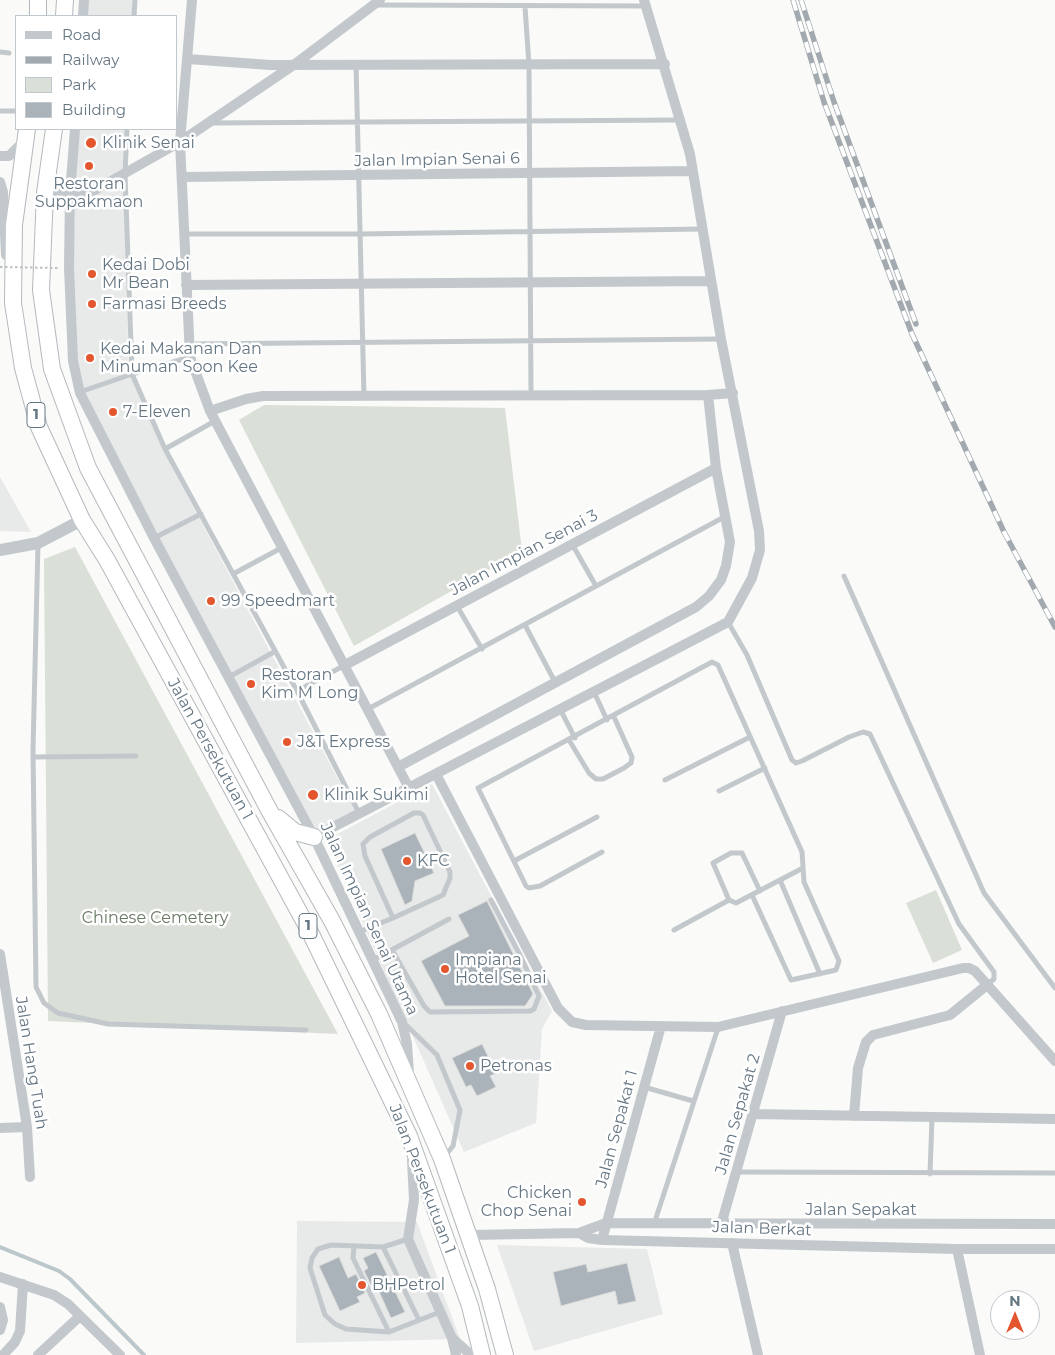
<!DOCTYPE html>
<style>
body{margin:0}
#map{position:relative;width:1055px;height:1355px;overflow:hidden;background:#fafaf8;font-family:Montserrat,sans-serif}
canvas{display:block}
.legend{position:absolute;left:15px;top:15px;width:162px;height:115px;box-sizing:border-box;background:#fff;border:1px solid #c1c8cd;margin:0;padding:6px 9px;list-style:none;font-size:15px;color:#657683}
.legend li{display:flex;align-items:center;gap:10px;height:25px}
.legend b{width:25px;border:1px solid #c1c8cd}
.north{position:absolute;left:990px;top:1290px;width:50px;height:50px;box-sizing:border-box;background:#fff;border:1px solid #c1c8cd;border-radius:50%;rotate:0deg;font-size:14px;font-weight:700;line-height:20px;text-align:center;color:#657683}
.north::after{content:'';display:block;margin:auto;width:18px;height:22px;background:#e4572e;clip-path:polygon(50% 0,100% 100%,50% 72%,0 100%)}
</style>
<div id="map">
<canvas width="1055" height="1355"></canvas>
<ul class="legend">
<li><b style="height:6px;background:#c3c8cc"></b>Road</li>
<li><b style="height:6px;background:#a2aab0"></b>Railway</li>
<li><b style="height:14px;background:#dadfd7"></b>Park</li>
<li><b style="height:14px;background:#aab3b9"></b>Building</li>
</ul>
<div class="north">N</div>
</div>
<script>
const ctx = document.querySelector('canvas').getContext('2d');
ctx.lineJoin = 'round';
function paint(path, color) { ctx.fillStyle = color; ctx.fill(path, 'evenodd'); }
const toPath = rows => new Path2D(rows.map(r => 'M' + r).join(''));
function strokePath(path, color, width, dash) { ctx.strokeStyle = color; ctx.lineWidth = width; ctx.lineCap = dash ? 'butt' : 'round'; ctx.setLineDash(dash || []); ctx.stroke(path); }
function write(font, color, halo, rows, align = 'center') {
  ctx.font = font + ' Montserrat,sans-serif'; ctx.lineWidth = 5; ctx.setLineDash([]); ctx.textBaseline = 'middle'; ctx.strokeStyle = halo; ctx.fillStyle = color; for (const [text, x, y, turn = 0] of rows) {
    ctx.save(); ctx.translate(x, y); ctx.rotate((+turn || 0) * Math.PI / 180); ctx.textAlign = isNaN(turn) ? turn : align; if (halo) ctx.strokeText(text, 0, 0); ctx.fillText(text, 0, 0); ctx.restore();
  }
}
const built = toPath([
 [85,0,133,0,132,16,84,16],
 [78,129,125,129,123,170,129,373,163,450,355,811,316,831,155,530,83,389,77,357,73,266],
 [0,477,31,532,0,531],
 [432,784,552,1011,542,1029,536,1123,464,1152,326,840],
 [297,1221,417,1222,460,1339,296,1343],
 [497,1245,647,1249,663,1314,534,1351]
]);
const green = toPath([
 [264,405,505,408,522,551,354,646,239,420],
 [75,547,338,1034,48,1021,44,559],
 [936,890,962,950,933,963,906,903]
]);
const stream = toPath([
 [0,1247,59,1271,70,1279,144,1355]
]);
const building = toPath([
 [415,833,434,873,415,881,412,901,405,905,381,849,415,833],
 [487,901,533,994,525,1006,445,1006,421,961,469,936,458,915,487,901],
 [482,1044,496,1073,490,1076,496,1087,477,1096,471,1085,466,1087,452,1058,482,1044],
 [376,1252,405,1312,391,1318,377,1287,373,1289,364,1271,368,1268,363,1258,376,1252],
 [339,1257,348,1278,356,1274,365,1293,357,1297,360,1302,340,1311,319,1266,339,1257],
 [627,1263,636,1301,618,1305,615,1291,561,1306,553,1272,586,1264,588,1272,627,1263]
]);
const service = toPath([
 [377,5,646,6],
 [525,7,529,65,531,395],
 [134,16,135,0],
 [0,52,9,53],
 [356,64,364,397],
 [0,111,16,111],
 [211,123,680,120],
 [127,129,125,174,132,374,165,449,297,691,359,813],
 [184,234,361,234,702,229],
 [189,344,721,339],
 [80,392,132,374,190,357],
 [165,449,215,421],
 [154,538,201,514],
 [38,543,33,750,36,987,44,1003,58,1013,108,1024,306,1030],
 [572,544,596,586],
 [233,574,283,547],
 [844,576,984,893,1055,988],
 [457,606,482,649],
 [728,622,747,655,792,760,796,763,802,761,849,737,863,732,870,734,959,924,994,972,994,979,987,985],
 [525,625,555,682],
 [229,677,274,652],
 [297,691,345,665],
 [594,692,607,720],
 [368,709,726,516],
 [560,709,575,738],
 [569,740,589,773,596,779,603,779,624,768,631,763,632,757,614,717],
 [34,757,136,756],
 [665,780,750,737],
 [719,791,765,768],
 [602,852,540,886,529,888,526,886,478,788,712,662,718,665,802,852,804,882,839,961,836,970,791,980,752,895],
 [514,861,597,817],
 [780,880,820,974],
 [760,891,742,853,731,853,713,863,729,900,736,903,803,868],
 [674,930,729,900],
 [359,932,393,918,365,856,363,844,370,837,414,813,420,813,423,815,450,872,450,878,443,895,393,918],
 [392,950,424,1006,430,1012,530,1011,534,1009,539,996,520,955,491,900],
 [373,960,449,919],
 [404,1023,437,1055,460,1110,453,1146,444,1157],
 [644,1087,693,1101],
 [737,1172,1055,1173],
 [930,1174,932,1118],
 [654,1224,718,1028],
 [408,1239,383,1247,331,1245,318,1249,312,1258,310,1268,325,1315,335,1324,346,1329,389,1332,440,1312],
 [354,1246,353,1258,389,1332],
 [383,1247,419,1320]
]);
const minor = toPath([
 [192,0,180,142,190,357,210,411,409,788],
 [83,16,84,0],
 [188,59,270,65,665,64],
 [75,129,70,194,69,268,73,361,80,393,154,538,314,837,402,1022,407,1044,409,1073],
 [0,156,9,156,25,140],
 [182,177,693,171],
 [0,182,3,192,6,255],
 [45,193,88,194,180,142,295,64,380,0],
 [186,285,711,281],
 [210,411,246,399,263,396,708,395,733,393],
 [345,665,716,468],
 [398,767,696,607,709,596,721,580,726,566,730,542,716,468,708,395],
 [436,774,558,1008,572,1022,586,1025,718,1027,963,968,969,968,975,971,1055,1061],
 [314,837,728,622,752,578,760,550,759,531,721,339,690,154,644,0],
 [0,954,27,1127,30,1177],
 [753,1114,1055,1119],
 [854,1116,858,1068,866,1042,873,1035,950,1015,987,985],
 [0,1128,27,1127],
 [412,1160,414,1200,408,1239,452,1338,471,1355],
 [721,1225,782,1011],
 [579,1233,606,1223,1055,1224],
 [470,1235,579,1233,588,1238,602,1240,957,1249,1055,1249],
 [602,1240,661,1026],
 [732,1243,758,1355],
 [957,1249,980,1355],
 [0,1277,54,1295,68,1304,120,1355],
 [0,1307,3,1320,0,1330],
 [452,1338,456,1355],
 [3,1355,15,1342,20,1331,23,1284],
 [38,1355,80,1316]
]);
const tertiary = toPath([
 [0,550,38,543,82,520]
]);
const trunk = toPath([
 [38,16,38,0],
 [64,16,65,0],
 [27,129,14,225,13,303,23,368,39,427,82,520,107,560,310,932,409,1136,470,1306,482,1355],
 [54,129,45,193,41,290,52,369,88,468,269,810,332,921,379,1014,442,1159,487,1289,505,1355],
 [278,818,295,832,314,837]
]);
const rail = toPath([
 [793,0,824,102,912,334,1004,532,1055,627],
 [801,0,834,102,916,324]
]);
const pathBridge = toPath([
 [0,267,58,268]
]);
const markers = [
 [91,143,6,"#e4572e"],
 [89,166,5,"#e4572e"],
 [92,274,5,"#e4572e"],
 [92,304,5,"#e4572e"],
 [90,358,5,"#e4572e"],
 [113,412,5,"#e4572e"],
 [211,601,5,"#e4572e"],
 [251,684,5,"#e4572e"],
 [287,742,5,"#e4572e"],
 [313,795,6,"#e4572e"],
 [407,861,5,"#e4572e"],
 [445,969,5,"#e4572e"],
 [470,1066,5,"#e4572e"],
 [582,1202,5,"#e4572e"],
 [362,1285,5,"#e4572e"]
];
const shields = [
 [36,415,18],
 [308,926,18]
];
const shieldNames = [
 ["1",36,415],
 ["1",308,926]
];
const poiNames = [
 ["Klinik Senai",102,143],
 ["Restoran",89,184,"center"],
 ["Suppakmaon",89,202,"center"],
 ["Kedai Dobi",102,265],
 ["Mr Bean",102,283],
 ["Farmasi Breeds",102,304],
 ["Kedai Makanan Dan",100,349],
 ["Minuman Soon Kee",100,367],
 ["7-Eleven",123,412],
 ["99 Speedmart",221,601],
 ["Restoran",261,675],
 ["Kim M Long",261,693],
 ["J&T Express",297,742],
 ["Klinik Sukimi",324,795],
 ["KFC",417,861],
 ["Impiana",455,960],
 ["Hotel Senai",455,978],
 ["Petronas",480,1066],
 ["Chicken",572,1193,"right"],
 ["Chop Senai",572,1211,"right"],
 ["BHPetrol",372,1285]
];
const streetNames = [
 ["Jalan Impian Senai 6",437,160,-1],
 ["Jalan Impian Senai 3",524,553,-28],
 ["Jalan Persekutuan 1",210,749,61],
 ["Jalan Impian Senai Utama",369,919,65],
 ["Jalan Hang Tuah",31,1063,81],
 ["Jalan Sepakat 2",738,1114,-74],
 ["Jalan Sepakat 1",617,1129,-75],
 ["Jalan Persekutuan 1",422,1179,69],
 ["Jalan Sepakat",861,1210],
 ["Jalan Berkat",762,1229,2]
];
const parkNames = [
 ["Chinese Cemetery",155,918]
];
paint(built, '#e8e9e9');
paint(green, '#dadfd7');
strokePath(stream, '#bbc7cb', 4);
paint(building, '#aab3b9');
strokePath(building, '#dcdcda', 1);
strokePath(trunk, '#b4b9bd', 18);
strokePath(service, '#c3c8cc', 5);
strokePath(minor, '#c3c8cc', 10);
strokePath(tertiary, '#c3c8cc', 12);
strokePath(trunk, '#fff', 16);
strokePath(rail, '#a2aab0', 5.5);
strokePath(rail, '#fff', 4, [11]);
strokePath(pathBridge, '#bbbfc2', 2, [2.5, 2.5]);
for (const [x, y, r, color] of markers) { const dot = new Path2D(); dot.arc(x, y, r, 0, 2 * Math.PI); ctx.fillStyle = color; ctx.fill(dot); strokePath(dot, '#fff', 2); }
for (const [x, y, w] of shields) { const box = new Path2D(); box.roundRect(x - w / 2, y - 12.5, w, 25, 4); ctx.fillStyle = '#fff'; ctx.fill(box); strokePath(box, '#657683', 1); }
write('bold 15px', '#657683', null, shieldNames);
write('16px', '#657683', '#fff', poiNames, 'left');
write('16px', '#657683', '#fff', streetNames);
write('16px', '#687a64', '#fff', parkNames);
</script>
